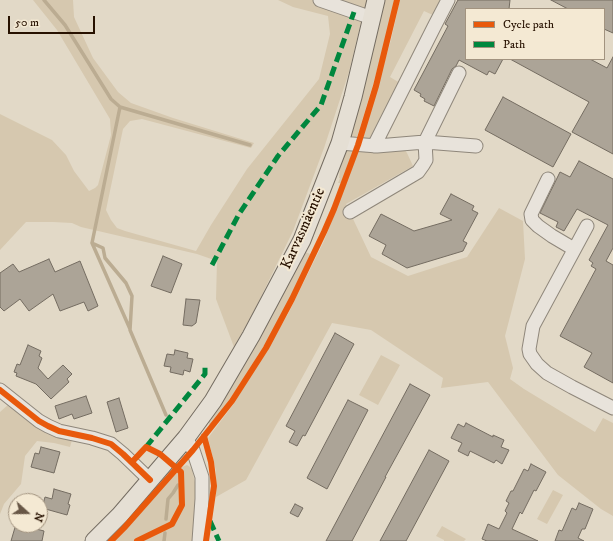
<!DOCTYPE html>
<meta charset="utf-8">
<style>
body{margin:0}
#map{position:relative;width:613px;height:541px;overflow:hidden;background:#e2d9c7;font-family:"IM FELL DW Pica",serif}
canvas{display:block}
.legend{position:absolute;left:465px;top:8px;width:140px;height:52px;box-sizing:border-box;background:#f4e9d3;border:1px solid #a2937f;margin:0;padding:5px 7px;list-style:none;font-size:12px;color:#271100}
.legend li{display:flex;align-items:center;gap:8px;height:20px}
.legend b{width:20px;border:1px solid #a2937f}
.north{position:absolute;left:8px;top:493px;width:40px;height:40px;box-sizing:border-box;background:#f4e9d3;border:1px solid #a2937f;border-radius:50%;rotate:111deg;font-size:11px;font-weight:700;line-height:16px;text-align:center;color:#271100}
.north::after{content:'';display:block;margin:auto;width:14px;height:18px;background:#685746;clip-path:polygon(50% 0,100% 100%,50% 72%,0 100%)}
.scale{position:absolute;left:8px;top:16px;width:87px;height:18px;box-sizing:border-box;border:2px solid #271100;border-top:0;padding-left:5px;font-size:12px;line-height:14px;white-space:nowrap;color:#271100;-webkit-text-stroke:3px #f4e9d3;paint-order:stroke}
</style>
<div id="map">
<canvas width="613" height="541"></canvas>
<ul class="legend">
<li><b style="height:5px;background:#e8590c"></b>Cycle path</li>
<li><b style="height:5px;background:#00873e"></b>Path</li>
</ul>
<div class="north">N</div>
<div class="scale">50 m</div>
</div>
<script>
const ctx = document.querySelector('canvas').getContext('2d');
ctx.lineJoin = 'round';
function paint(path, color) { ctx.fillStyle = color; ctx.fill(path, 'evenodd'); }
const toPath = rows => new Path2D(rows.map(r => 'M' + r).join(''));
function strokePath(path, color, width, dash) { ctx.strokeStyle = color; ctx.lineWidth = width; ctx.lineCap = dash ? 'butt' : 'round'; ctx.setLineDash(dash || []); ctx.stroke(path); }
function write(font, color, halo, rows, align = 'center') {
  ctx.font = font + ' "IM FELL DW Pica",serif'; ctx.lineWidth = 4; ctx.setLineDash([]); ctx.textBaseline = 'middle'; ctx.strokeStyle = halo; ctx.fillStyle = color; for (const [text, x, y, turn = 0] of rows) {
    ctx.save(); ctx.translate(x, y); ctx.rotate((+turn || 0) * Math.PI / 180); ctx.textAlign = isNaN(turn) ? turn : align; if (halo) ctx.strokeText(text, 0, 0); ctx.fillText(text, 0, 0); ctx.restore();
  }
}
const green = toPath([
 [33,0,73,0,74,17,93,58,118,92,131,103,173,118,254,143,251,148,142,119,130,121,123,129,106,210,111,220,117,228,125,231,196,251,211,225,247,169,319,79,330,34,328,16,293,7,278,0,367,0,361,22,349,72,324,148,293,231,255,309,234,347,216,299,217,261,197,254,81,227,72,223,53,222,26,222,0,250,0,114,52,140,66,155,74,171,89,191,95,188,98,185,111,135,110,119,57,30],
 [384,0,395,0,387,34,372,88,358,134,357,136,355,137,352,136,351,132],
 [400,0,444,0,435,16,424,11,390,77,400,83,376,138,365,141,362,138,391,40],
 [402,146,407,153,413,166,346,204,371,257,408,276,467,257,499,208,523,221,525,259,505,336,513,368,510,379,524,389,595,432,603,418,613,423,613,516,601,509,558,475,488,382,441,388,443,378,371,330,332,323,246,480,216,497,216,471,208,438,233,405,255,369,288,314,324,241,358,152,360,150],
 [354,148,342,183,338,183,340,178,339,178,341,158,344,150],
 [303,251,310,254,309,258,294,291,272,333,236,390,211,425,210,425,209,424,209,420],
 [381,355,400,365,378,405,359,395],
 [10,403,56,434,72,440,70,447,54,443,37,441,25,456,21,484,4,504,0,514,0,412],
 [187,465,190,467,192,470,196,487,194,541,113,541,137,517,177,471,182,467],
 [553,490,563,495,547,524,537,519],
 [442,526,466,539,464,541,444,541,444,540,436,536]
]);
const stream = toPath([
 [44,0,65,25,111,99,120,107,250,145],
 [120,107,92,243,103,248,105,258,126,283,132,296,130,330,166,415],
 [92,243,130,329],
 [166,519,168,499,173,493,178,485],
 [164,541,165,533]
]);
const building = toPath([
 [458,0,510,0,509,9,466,9,466,59,503,59,495,74,489,71,487,75,459,60,456,66,452,69,434,106,424,101,425,99,420,96,421,94,414,90,448,26,445,24,458,0],
 [551,0,613,0,613,33,604,29,604,9,568,9,551,0],
 [613,57,613,154,572,132,589,102,510,59,590,59,607,68,613,57],
 [503,97,571,134,553,167,485,130,503,97],
 [579,161,613,179,613,248,606,261,613,265,613,383,584,367,592,353,560,336,596,269,591,266,593,263,589,260,608,225,577,209,564,231,556,227,558,222,540,213,560,172,570,177,579,161],
 [451,194,474,206,472,210,478,213,463,241,467,243,463,251,407,268,382,254,386,245,369,236,381,214,414,231,452,220,440,214,451,194],
 [163,256,182,264,171,293,151,286,163,256],
 [49,259,55,272,80,261,98,306,88,311,84,302,60,311,53,294,29,311,20,299,4,311,0,307,0,273,13,264,19,272,49,259],
 [186,299,200,300,196,323,192,326,183,325,186,299],
 [335,333,354,344,305,436,303,435,297,446,289,442,295,431,286,426,335,333],
 [28,345,41,351,39,356,42,358,38,368,48,379,63,365,72,374,67,379,69,382,51,399,36,384,16,376,17,373,14,372,17,364,20,365,28,345],
 [175,350,188,353,187,358,193,359,190,372,184,370,183,375,170,372,171,367,164,366,167,354,174,355,175,350],
 [410,384,430,395,385,477,386,477,352,541,326,541,410,384],
 [86,396,92,413,74,419,72,414,59,419,55,406,86,396],
 [119,398,128,428,116,432,107,402,119,398],
 [348,400,368,410,327,489,307,478,348,400],
 [466,423,493,437,493,435,504,440,501,447,509,450,502,464,496,460,494,463,470,451,468,456,458,451,462,443,451,438,458,424,464,427,466,423],
 [41,447,60,452,54,473,31,467,35,453,39,454,41,447],
 [429,450,449,461,406,541,380,541,429,450],
 [531,464,546,472,536,491,534,490,522,514,520,512,512,529,538,541,487,541,482,539,488,524,499,529,507,513,505,511,509,503,506,501,511,491,513,491,524,469,528,471,531,464],
 [54,489,71,494,68,504,70,505,67,515,42,508,45,497,52,499,54,489],
 [579,503,593,509,585,529,582,529,578,538,584,541,555,541,559,530,562,531,572,508,576,510,579,503],
 [295,504,303,508,298,517,290,513,295,504],
 [16,524,16,525,21,525,44,531,42,541,11,541,16,524]
]);
const minor = toPath([
 [320,0,372,18],
 [340,143,377,146,425,142,476,146],
 [374,146,435,25,448,0],
 [548,179,531,214,532,220,538,226,552,236,574,249],
 [350,212,418,172,423,165,426,160,425,142,459,73],
 [587,226,533,326,529,349,530,354,537,364,547,373,572,387,613,408],
 [0,390,39,421,48,426,59,431,92,438,111,444,123,454,150,480],
 [186,438,193,450,202,477,202,499,199,541]
]);
const major = toPath([
 [94,541,120,515,186,438,213,401,251,336,302,240,340,143,353,97,376,0]
]);
const quiet = toPath([
 [212,265,239,214,278,156,321,105,354,12],
 [146,447,205,374,205,363],
 [210,521,219,541]
]);
const cycleway = toPath([
 [0,390,39,421,48,426,59,431,92,438,111,444,123,454,150,480],
 [204,436,211,462,214,486,206,541],
 [132,462,146,447,160,454,181,472,182,505,172,524,137,541],
 [111,541,124,528,193,450,232,401,266,348,292,299,324,232,334,209,358,145,376,86,397,0]
]);
const streetNames = [
 ["Karvasmäentie",304,229,-66]
];
paint(green, '#d6c8af');
strokePath(stream, '#bbac92', 3.5);
paint(building, '#aca497');
strokePath(building, '#746c61', 1);
strokePath(minor, '#8f877b', 15);
strokePath(major, '#746c61', 19);
strokePath(minor, '#e8e3db', 13);
strokePath(major, '#e5dfd4', 17);
strokePath(quiet, '#00873e', 5, [10, 5]);
strokePath(cycleway, '#e8590c', 6);
write('15px', '#271100', '#f4e9d3', streetNames);
</script>
